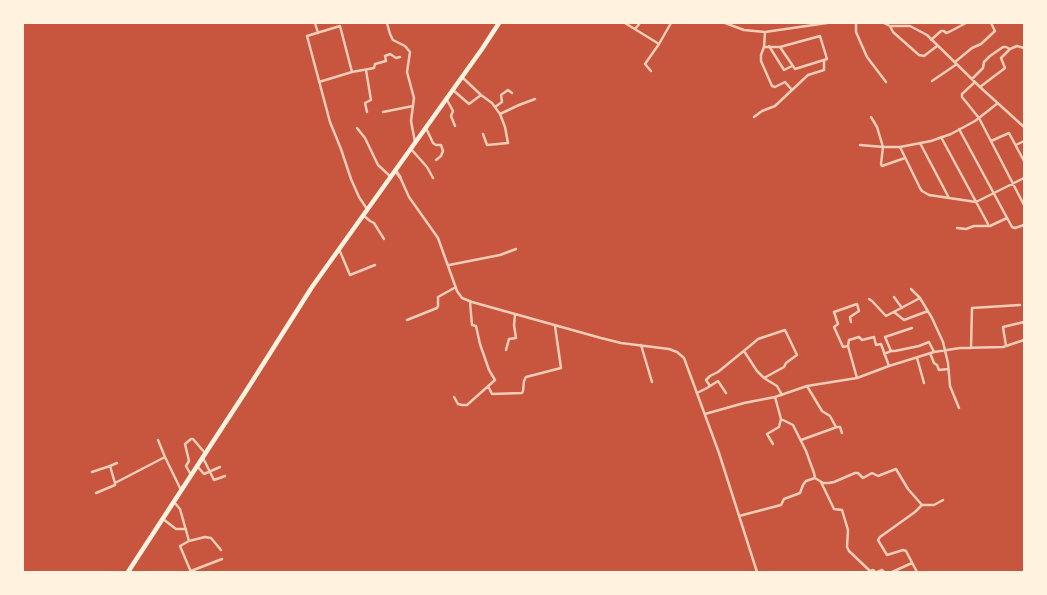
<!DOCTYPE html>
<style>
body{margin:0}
#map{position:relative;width:1047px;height:595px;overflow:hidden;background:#c8553d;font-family:"Roboto Condensed",sans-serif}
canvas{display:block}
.frame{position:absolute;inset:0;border:24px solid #fff3e0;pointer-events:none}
</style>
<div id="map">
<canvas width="1047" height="595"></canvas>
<div class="frame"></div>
</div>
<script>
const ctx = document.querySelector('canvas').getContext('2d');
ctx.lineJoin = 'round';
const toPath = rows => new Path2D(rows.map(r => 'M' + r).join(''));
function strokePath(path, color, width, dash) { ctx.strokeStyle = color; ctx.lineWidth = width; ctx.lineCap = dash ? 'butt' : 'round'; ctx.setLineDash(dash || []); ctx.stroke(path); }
const minor = toPath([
 [315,23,318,33],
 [387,23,390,34,393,40,405,46,410,52,407,72,414,98,411,121,415,142],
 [625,23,659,44,645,64,651,71],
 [725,23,744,30,765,32,827,23],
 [856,23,856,32,867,57,886,82],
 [884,23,890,26,910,26,927,35,980,87,1024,127],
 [890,26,893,32,919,55,924,56,937,46],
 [635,29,640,23],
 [931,40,941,31,944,31,946,33,949,32,966,23],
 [659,44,671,23],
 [769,46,784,70,792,66],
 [764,47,780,47,820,36,827,59,795,69,780,47],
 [955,62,972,48,981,44,995,31,991,23],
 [366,70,371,100,365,103,367,112],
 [352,72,340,26,307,36,330,122,341,149,351,179,359,197,367,209],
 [462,77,481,95,492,103,500,114,519,105,535,99],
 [972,79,983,68,984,62,990,56,1003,47,1006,47,1010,49],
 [932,81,957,64],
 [319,82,352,72,374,68,375,64,386,61,385,56,390,54,396,58,400,57],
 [975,82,962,94,962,97,979,118,1024,205],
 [980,87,1005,68,1001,58,1010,49,1017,46,1024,48],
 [453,90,469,104,481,95],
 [792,90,808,75,824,70,824,60],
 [447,100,453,111,451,116,455,126],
 [998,103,975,121,951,134,931,141,900,147,920,188,922,191,929,195,976,202,1024,178],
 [495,107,502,102,501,95,508,90,512,93],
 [383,112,413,106],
 [754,117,762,111,775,106,792,90,785,82,775,87,772,86,761,61,761,55,764,47,765,32],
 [871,117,877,127,883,147,900,147],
 [357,128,365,138,378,165,390,176],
 [426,128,433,143,436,145,441,145,443,151,441,156,436,160],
 [959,129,1012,227,1015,228,1024,225],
 [483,134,487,145,508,143,505,127,500,114],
 [941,137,988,224],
 [991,141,1009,133,1024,161],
 [920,143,949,198],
 [860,145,883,147,881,164,882,166,905,158],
 [1016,145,1024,141],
 [411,149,427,167,433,178],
 [400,177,409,197,438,238,457,291,462,298,472,302,601,338,621,343,669,349,677,352,684,358,719,453,757,572],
 [363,215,370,221,374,223,384,239],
 [957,228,966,229,974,226,990,226,1007,218],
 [339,249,350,275,375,265],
 [449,265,500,255,516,249],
 [911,289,920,298,932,318,943,342,948,363,950,386,959,408],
 [894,297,902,308],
 [869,299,872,301,886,316,920,298],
 [894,312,904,320,928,311],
 [407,320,437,308,438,306,438,297,456,287],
 [851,322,850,317,859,311,857,304,834,312,838,324,834,327,843,347,848,346,857,378],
 [641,345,652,382],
 [848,346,849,340,859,337,862,340,874,337,876,345,881,344,889,366],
 [1006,346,1003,327,1024,322],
 [971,348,972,308,1020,305],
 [506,350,509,339,516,338,514,325,515,315],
 [744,351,757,371,764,378],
 [891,351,895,351,919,346,929,342,934,352],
 [930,353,934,363,937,365,939,370,948,369],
 [884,354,891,351,885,337,912,328],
 [917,358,924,383],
 [488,386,492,394,522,393,523,391,524,381,526,377,561,368,555,326],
 [710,386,706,380,710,376,718,372,751,345,758,339,785,330,797,355,786,363,784,367,764,378,777,386,782,395],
 [807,386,822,411,830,416,836,427],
 [697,393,707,388,718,381,726,393],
 [454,397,458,404,462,405,467,405,495,380,489,370,480,344,476,326,472,325,470,302],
 [705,414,744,403,775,397,807,386,857,378,889,366,934,352,960,348,1003,347,1024,340],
 [158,440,165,457],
 [801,440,837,427,840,427,842,433],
 [773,444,767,434,779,427,781,419],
 [203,458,214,480,225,476],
 [110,466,117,463],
 [197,466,204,474,220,467],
 [92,472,110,466,115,483,165,457,181,490],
 [191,475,186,466,189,461,185,444,191,439,193,439,205,453],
 [815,478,823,483,829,483,834,482,855,473,858,473,863,478,872,473,878,476,896,469,908,489,922,505,915,512,880,537,878,540,887,555,903,550,906,551,917,572],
 [821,482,834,509,842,510,848,530,847,547,849,551,870,571,873,570,875,572],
 [96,493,115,485,115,483],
 [174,502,180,509,189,541,205,537,211,538,221,550],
 [922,505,934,505,943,500],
 [739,516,781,505,784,499,800,493,803,485,806,481,815,478,814,473,806,451,793,425,781,419,775,397],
 [163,519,176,529,186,529],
 [189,541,180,546,191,572],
 [191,571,222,559],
 [877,572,882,570,884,572],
 [892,572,912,563]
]);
const tertiary = toPath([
 [395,170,400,177]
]);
const primary = toPath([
 [128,572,248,388,312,287,482,49,499,23]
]);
strokePath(minor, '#f1ccb7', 2.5);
strokePath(tertiary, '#f1ccb7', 3.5);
strokePath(primary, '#fff3e0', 4.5);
</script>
